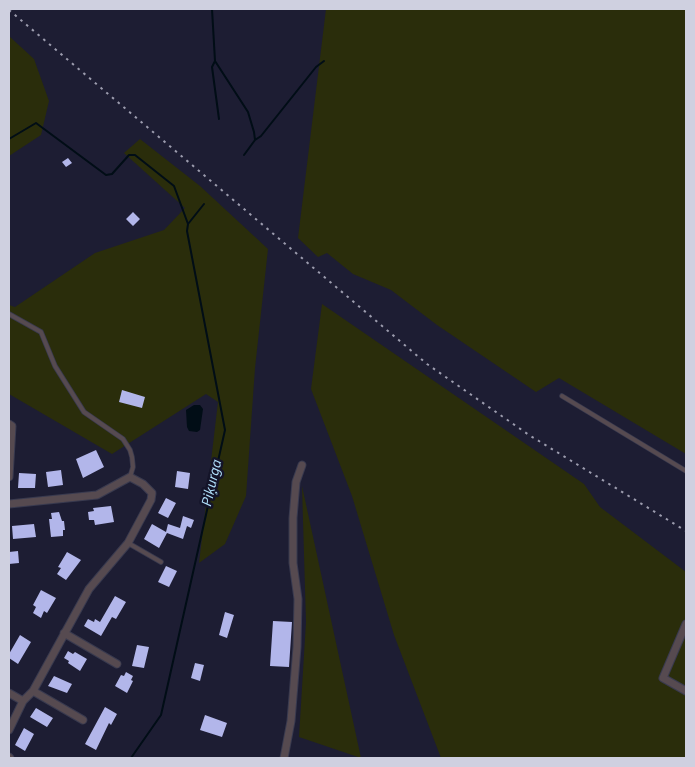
<!DOCTYPE html>
<meta charset="utf-8">
<style>
body{margin:0}
#map{position:relative;width:695px;height:767px;overflow:hidden;background:#1d1d33;font-family:"Source Sans 3",sans-serif}
canvas{display:block}
.frame{position:absolute;inset:0;border:10px solid #cfd0e0;pointer-events:none}
</style>
<div id="map">
<canvas width="695" height="767"></canvas>
<div class="frame"></div>
</div>
<script>
const ctx = document.querySelector('canvas').getContext('2d');
ctx.lineJoin = 'round';
function paint(path, color) { ctx.fillStyle = color; ctx.fill(path, 'evenodd'); }
const toPath = rows => new Path2D(rows.map(r => 'M' + r).join(''));
function strokePath(path, color, width, dash) { ctx.strokeStyle = color; ctx.lineWidth = width; ctx.lineCap = dash ? 'butt' : 'round'; ctx.setLineDash(dash || []); ctx.stroke(path); }
function write(font, color, halo, rows, align = 'center') {
  ctx.font = font + ' "Source Sans 3",sans-serif'; ctx.lineWidth = 5; ctx.setLineDash([]); ctx.textBaseline = 'middle'; ctx.strokeStyle = halo; ctx.fillStyle = color; for (const [text, x, y, turn = 0] of rows) {
    ctx.save(); ctx.translate(x, y); ctx.rotate((+turn || 0) * Math.PI / 180); ctx.textAlign = isNaN(turn) ? turn : align; if (halo) ctx.strokeText(text, 0, 0); ctx.fillText(text, 0, 0); ctx.restore();
  }
}
const green = toPath([
 [326,9,686,9,686,454,559,378,536,392,437,325,391,290,353,274,327,253,318,257,298,238],
 [9,36,34,59,49,101,41,135,9,156],
 [140,139,200,186,268,249,255,368,246,496,225,544,199,563,218,402,206,394,112,454,9,394,9,305,15,307,95,253,164,230,185,208,124,153],
 [322,304,584,484,600,507,686,572,686,758,441,758,394,635,352,496,311,389],
 [302,486,361,758,299,737,306,622]
]);
const water = toPath([
 [194,405,200,405,203,409,200,430,197,432,189,431,187,427,186,410]
]);
const stream = toPath([
 [212,9,215,61,248,112,254,132,255,140,244,155],
 [215,61,212,67,219,119],
 [9,139,36,123,106,175,112,174,129,155,135,155,174,186,188,224],
 [255,140,261,136,316,67,324,61],
 [131,758,161,715,225,430,187,231,188,224,204,204]
]);
const building = toPath([
 [68,158,72,163,66,167,62,162],
 [133,212,140,219,133,226,126,219],
 [122,390,145,397,142,408,119,402],
 [96,450,104,467,83,478,76,459],
 [61,470,63,485,48,487,46,472],
 [177,471,190,473,188,489,175,487],
 [19,473,36,474,35,488,18,488],
 [166,498,176,503,168,518,158,513],
 [111,506,114,522,95,525,94,520,89,520,88,512,94,511,93,508],
 [59,512,62,521,64,521,65,530,63,530,63,536,51,537,49,519,52,519,51,513],
 [183,516,194,520,191,528,187,526,183,539,167,533,159,548,144,539,152,524,166,532,168,524,180,528],
 [34,524,36,537,13,539,12,526],
 [18,551,19,563,9,564,9,552],
 [67,552,81,560,66,580,57,574,61,568,58,567],
 [166,566,177,571,169,587,158,582],
 [41,590,56,598,47,613,44,611,41,618,33,613,36,607,33,605],
 [115,596,126,602,116,619,112,617,101,636,84,626,88,619,94,622,95,619,100,622],
 [225,612,234,615,227,638,219,635],
 [273,621,292,622,289,667,270,666],
 [20,635,31,642,18,664,9,658,9,654],
 [137,645,149,647,144,668,132,666],
 [68,651,73,654,75,652,87,659,80,671,68,663,69,661,64,658],
 [195,663,204,665,200,681,191,678],
 [126,672,133,676,131,680,133,681,127,693,115,686,121,675,124,676],
 [54,676,72,684,67,693,48,686],
 [105,707,117,714,111,725,109,723,96,750,85,744],
 [36,708,53,718,47,727,30,717],
 [205,715,227,723,222,737,200,730],
 [24,728,34,734,25,751,15,745]
]);
const lane = toPath([
 [9,314,41,332,55,366,84,412,123,439,130,450,132,457,133,467,130,477],
 [562,396,686,471],
 [128,543,161,562]
]);
const street = toPath([
 [9,424,12,426,9,477],
 [9,504,97,495,130,477,143,484,152,493,151,500,128,543,89,589,33,691,23,701,9,730],
 [686,624,663,678,686,691],
 [64,633,117,664],
 [33,691,83,720],
 [9,693,23,701],
 [9,757,10,758],
 [284,758,291,721,297,647,298,599,293,563,293,518,296,482,302,465]
]);
const rail = toPath([
 [9,10,427,364,529,435,686,531]
]);
const waterNames = [
 ["Piķurga",213,483,-77]
];
paint(green, '#2a2d0b');
paint(water, '#010d16');
strokePath(stream, '#010d16', 2);
paint(building, '#b2b6ea');
strokePath(lane, '#393a4f', 5.5);
strokePath(street, '#393a4f', 9);
strokePath(lane, '#564a50', 4);
strokePath(street, '#564a50', 7);
strokePath(rail, '#9c9cae', 2, [2.5, 5]);
write('italic 15px', '#b1e1fc', '#141429', waterNames);
</script>
